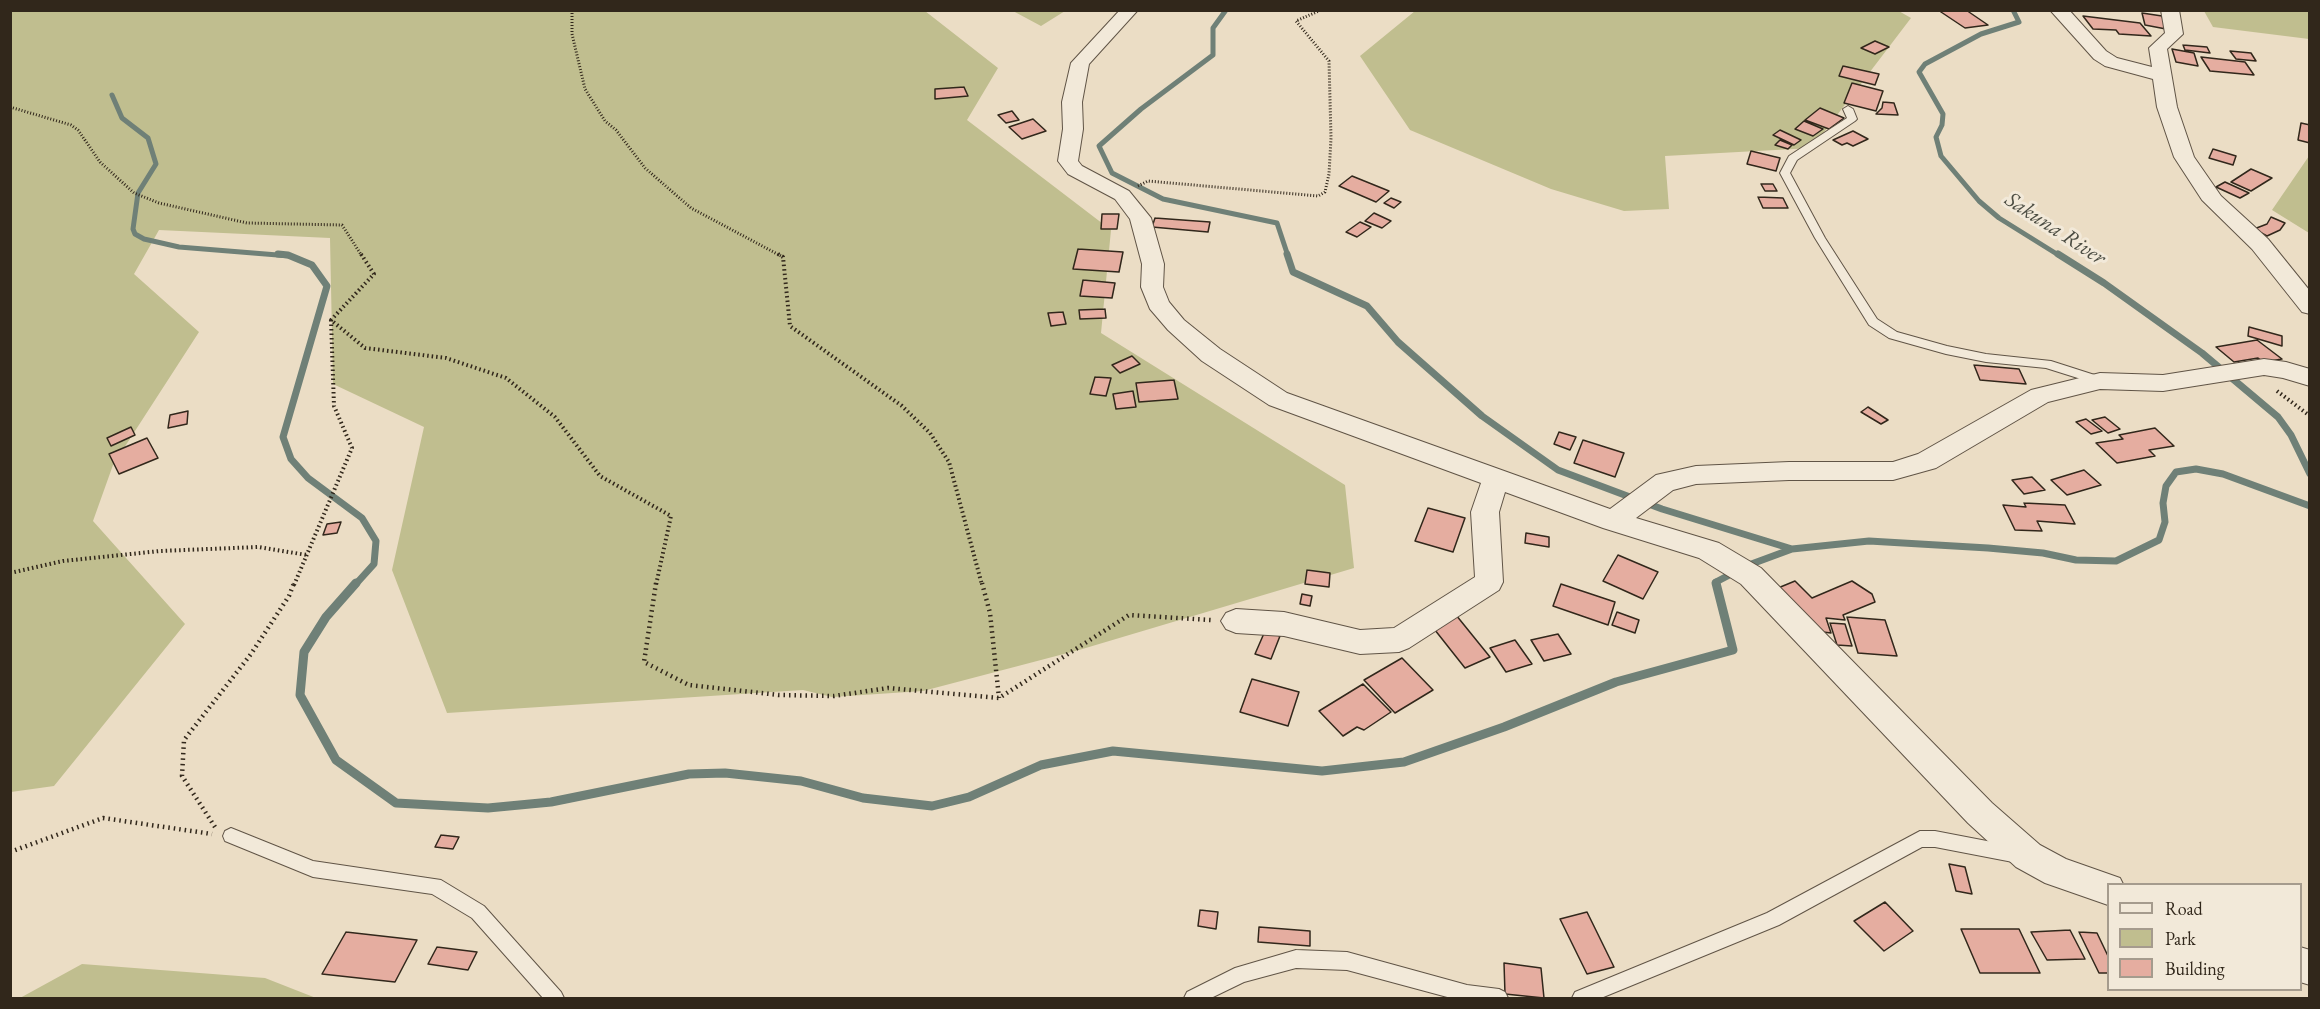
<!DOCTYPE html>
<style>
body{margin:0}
#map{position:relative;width:2320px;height:1009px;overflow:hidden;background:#ebddc5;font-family:"EB Garamond",serif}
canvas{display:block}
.frame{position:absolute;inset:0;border:12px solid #31271b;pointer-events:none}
.legend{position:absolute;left:2107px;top:883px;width:195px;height:108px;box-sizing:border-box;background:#f2e9d9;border:2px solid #a59b8d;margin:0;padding:8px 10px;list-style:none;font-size:18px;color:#31271b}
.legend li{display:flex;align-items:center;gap:12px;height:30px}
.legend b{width:30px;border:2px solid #a59b8d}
</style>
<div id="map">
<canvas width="2320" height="1009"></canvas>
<div class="frame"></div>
<ul class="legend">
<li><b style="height:8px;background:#f2e9d9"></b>Road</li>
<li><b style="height:16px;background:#c0be8f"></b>Park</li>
<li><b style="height:16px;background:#e5ada0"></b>Building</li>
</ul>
</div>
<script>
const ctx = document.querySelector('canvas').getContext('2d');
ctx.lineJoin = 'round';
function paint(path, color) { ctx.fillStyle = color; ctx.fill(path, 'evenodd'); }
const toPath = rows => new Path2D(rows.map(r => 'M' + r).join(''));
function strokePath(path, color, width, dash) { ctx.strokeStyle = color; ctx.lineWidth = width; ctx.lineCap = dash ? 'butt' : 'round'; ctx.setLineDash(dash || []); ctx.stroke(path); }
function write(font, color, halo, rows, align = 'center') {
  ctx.font = font + ' "EB Garamond",serif'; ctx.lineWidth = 6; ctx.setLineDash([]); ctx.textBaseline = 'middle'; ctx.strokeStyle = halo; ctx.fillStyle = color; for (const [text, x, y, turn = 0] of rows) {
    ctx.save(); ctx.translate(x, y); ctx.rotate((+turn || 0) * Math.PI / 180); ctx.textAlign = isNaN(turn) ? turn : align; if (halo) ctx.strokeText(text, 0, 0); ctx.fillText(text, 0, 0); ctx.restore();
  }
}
const green = toPath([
 [1897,10,1911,18,1812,148,1665,156,1669,209,1624,211,1551,189,1410,130,1360,56,1415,11],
 [11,11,925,11,998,68,967,120,1111,230,1101,333,1345,485,1354,568,1079,650,923,691,832,697,803,690,447,713,392,570,424,427,333,384,330,238,159,230,134,274,199,332,113,465,93,521,185,624,54,786,11,792],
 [1013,11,1065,11,1041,26],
 [2204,11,2309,11,2309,39,2213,27],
 [2309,156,2309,233,2272,210],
 [82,964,265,978,316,998,20,998]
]);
const streamFar2 = toPath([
 [1226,10,1213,28,1213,55,1141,109,1099,146,1112,173,1163,199,1277,223,1288,256],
 [2013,10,2019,22,1981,34,1925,64,1919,72,1943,114,1942,125,1936,137,1941,156,1979,201,1999,218,2060,256],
 [112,95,122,118,148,138,156,164,138,193,133,229,135,234,144,239,179,247,290,256]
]);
const streamFar1 = toPath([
 [278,254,288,255,312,265,327,286,283,437,291,459,308,478,362,518,376,541,374,564,355,585],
 [1287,254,1293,272,1367,306,1398,342,1482,416,1558,470,1662,509,1792,549],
 [2058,254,2104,283,2202,353,2278,417,2291,435,2310,474],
 [1746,566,1792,549,1869,541,1988,548,2043,553,2076,560,2116,561,2159,540,2165,522,2163,503,2166,486,2176,472,2196,469,2223,474,2310,506],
 [1717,585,1716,582,1735,572]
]);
const stream = toPath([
 [356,583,326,617,304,652,300,695,336,760,396,803,488,808,551,802,689,774,725,773,801,781,863,798,932,806,969,797,1041,765,1113,751,1322,771,1404,762,1504,727,1616,682,1733,650,1716,583]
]);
const building = toPath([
 [1938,10,1966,10,1988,25,1965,28,1938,10],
 [2142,13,2162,16,2166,29,2145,25,2142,13],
 [2083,16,2140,23,2151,36,2119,34,2116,30,2093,29,2083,16],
 [1875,41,1889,47,1875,54,1861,48,1875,41],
 [2183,45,2207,47,2210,53,2185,50,2183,45],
 [2172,49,2194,53,2198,66,2176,62,2172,49],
 [2230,51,2251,53,2256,61,2236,59,2230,51],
 [2201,57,2245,62,2254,75,2210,71,2201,57],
 [1843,66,1879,74,1875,85,1839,76,1843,66],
 [1852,83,1883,91,1876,111,1844,103,1852,83],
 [964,87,968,96,935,99,935,89,964,87],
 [1883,102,1894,103,1898,115,1876,114,1882,108,1883,102],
 [1820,108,1844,118,1829,129,1805,120,1820,108],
 [1012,111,1019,120,1006,123,998,115,1012,111],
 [1033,119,1046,131,1022,139,1009,127,1033,119],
 [1804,121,1823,129,1813,136,1795,129,1804,121],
 [2301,123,2310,125,2310,143,2298,140,2301,123],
 [1780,130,1801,140,1794,145,1773,135,1780,130],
 [1853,131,1868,139,1853,146,1847,143,1842,145,1833,140,1853,131],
 [1780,140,1792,145,1788,149,1775,145,1780,140],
 [2213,149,2236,156,2233,165,2209,158,2213,149],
 [1751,151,1780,158,1776,171,1747,164,1751,151],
 [2251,169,2272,178,2251,191,2231,182,2251,169],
 [1352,176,1389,191,1376,202,1339,186,1352,176],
 [2225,182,2249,193,2240,198,2216,187,2225,182],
 [1761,184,1773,184,1777,191,1765,191,1761,184],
 [1758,197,1783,198,1788,208,1763,208,1758,197],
 [1391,198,1401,202,1394,208,1384,203,1391,198],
 [1374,213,1391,221,1382,228,1365,221,1374,213],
 [1102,214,1119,214,1117,229,1101,229,1102,214],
 [2271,217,2285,223,2280,230,2267,236,2254,229,2267,224,2271,217],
 [1155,218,1210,222,1208,232,1152,227,1155,218],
 [1360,222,1371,227,1357,237,1346,232,1360,222],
 [1078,249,1123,252,1119,272,1073,269,1078,249],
 [1083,280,1115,283,1112,298,1080,296,1083,280],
 [1105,309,1106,318,1080,319,1079,310,1105,309],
 [1063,312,1066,324,1051,326,1048,313,1063,312],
 [2249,327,2282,336,2282,346,2248,336,2249,327],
 [2257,340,2282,359,2264,362,2258,358,2234,362,2216,347,2257,340],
 [1132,356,1140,364,1120,373,1112,365,1132,356],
 [1974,365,2019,369,2026,384,1980,380,1974,365],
 [1095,377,1111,378,1106,396,1090,394,1095,377],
 [1174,380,1178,399,1139,402,1136,383,1174,380],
 [1133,391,1136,407,1116,409,1113,394,1133,391],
 [1868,407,1888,420,1881,424,1861,412,1868,407],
 [188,411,187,424,168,428,170,415,188,411],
 [2105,417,2120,429,2108,433,2092,420,2105,417],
 [2086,419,2102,431,2091,434,2076,422,2086,419],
 [131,427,135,435,111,446,107,438,131,427],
 [2155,428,2174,446,2149,450,2155,456,2117,463,2096,443,2123,439,2119,435,2155,428],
 [1559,432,1576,437,1570,450,1554,444,1559,432],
 [147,438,158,458,119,474,109,454,147,438],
 [1583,440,1624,453,1615,477,1574,463,1583,440],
 [2084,470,2101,485,2067,495,2051,480,2084,470],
 [2032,477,2045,490,2024,494,2012,480,2032,477],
 [2024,503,2065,505,2075,524,2037,521,2042,531,2015,530,2003,505,2026,507,2024,503],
 [1428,508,1465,518,1453,552,1415,541,1428,508],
 [341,522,337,533,323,535,327,524,341,522],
 [1526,533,1549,537,1549,547,1525,543,1526,533],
 [1618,555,1658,572,1643,599,1603,581,1618,555],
 [1307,570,1330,573,1329,587,1305,584,1307,570],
 [1795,581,1812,598,1852,581,1872,594,1875,602,1843,615,1845,620,1826,618,1831,633,1823,632,1778,588,1795,581],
 [1561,584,1615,602,1608,625,1553,606,1561,584],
 [1302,594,1312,596,1310,606,1300,604,1302,594],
 [1617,612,1639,620,1635,633,1612,625,1617,612],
 [1456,615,1490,657,1465,668,1431,625,1456,615],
 [1847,617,1885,620,1897,656,1858,653,1847,617],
 [1830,623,1845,624,1852,646,1837,645,1830,623],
 [1265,631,1280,636,1271,659,1255,654,1265,631],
 [1558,634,1571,654,1544,661,1531,640,1558,634],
 [1515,640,1532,664,1506,672,1490,648,1515,640],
 [1402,658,1433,690,1395,713,1364,680,1402,658],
 [1252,679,1299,692,1288,726,1240,712,1252,679],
 [1363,684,1391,712,1364,730,1357,727,1343,736,1319,711,1363,684],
 [441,835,459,837,453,849,435,847,441,835],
 [1949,864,1965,867,1972,894,1956,891,1949,864],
 [1885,902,1913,931,1884,951,1854,921,1885,902],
 [1200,910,1218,912,1216,929,1198,926,1200,910],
 [1587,912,1614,967,1587,974,1560,919,1587,912],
 [1259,927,1310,931,1310,946,1258,942,1259,927],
 [1961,929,2019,929,2040,973,1980,973,1961,929],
 [2070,930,2085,959,2047,960,2031,932,2070,930],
 [346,932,417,940,395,982,322,974,346,932],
 [2079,932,2097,933,2108,956,2108,973,2099,973,2079,932],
 [437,947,477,952,468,970,428,964,437,947],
 [1504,963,1541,968,1544,998,1505,994,1504,963]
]);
const pathFar2 = toPath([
 [572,10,572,34,585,89,605,121,616,130,645,168,691,208,781,256],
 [10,107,71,125,78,130,100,162,134,193,159,203,247,223,342,225,362,256],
 [1138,186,1148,181,1318,196,1325,192,1329,174,1331,138,1329,61,1296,21,1321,10]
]);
const pathFar1 = toPath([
 [361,254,374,274,331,320,365,348,446,358,506,378,555,417,600,476,671,516,656,585],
 [778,254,783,257,790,326,902,406,930,433,949,462,982,585],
 [2277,391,2310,416],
 [10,573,63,561,160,551,258,547,307,555],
 [294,585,352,448,334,406,331,320]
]);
const path = toPath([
 [656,583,644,662,689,685,779,695,834,696,888,688,999,698,1129,615,1211,620],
 [982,583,990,613,999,698],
 [215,827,182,776,184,740,251,654,289,596,294,583],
 [10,852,103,818,212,834]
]);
const lane = toPath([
 [1848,106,1853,109,1857,119,1855,121,1797,160,1790,173,1825,238,1877,319,1897,332,1947,346,1986,354,2051,361,2104,378,2106,381,2104,384,2100,385,2046,368,1986,362,1946,354,1889,338,1869,325,1815,238,1780,173,1789,156,1847,118,1843,109,1848,106],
 [231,828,313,861,441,880,484,906,561,992,564,998,543,998,472,918,432,894,313,877,225,841,223,836,225,831,231,828],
 [1920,831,1935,831,2018,847,2024,850,2026,855,2024,860,2018,863,1935,847,1922,847,1779,925,1601,998,1572,998,1575,992,1767,913,1920,831],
 [1296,950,1347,952,1467,985,1499,989,1505,992,1508,998,1451,998,1347,970,1296,968,1244,982,1211,998,1184,998,1187,992,1235,968,1296,950]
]);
const street = toPath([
 [1120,10,1138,10,1089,64,1082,102,1083,129,1078,161,1082,166,1129,191,1151,218,1164,264,1163,287,1169,302,1184,320,1220,349,1287,393,1610,509,1656,475,1696,466,1789,462,1893,462,1918,454,2031,390,2100,373,2163,375,2264,359,2286,362,2310,369,2310,386,2283,378,2264,375,2163,391,2100,389,2048,402,1936,468,1893,480,1789,480,1696,484,1673,490,1636,518,1719,543,1761,568,1992,803,2040,845,2066,859,2120,878,2123,884,2108,884,2108,905,2045,883,2016,867,1968,823,1741,584,1699,558,1603,528,1505,492,1499,512,1503,582,1499,590,1409,648,1399,652,1360,654,1284,636,1236,633,1226,629,1221,621,1226,613,1236,609,1284,612,1360,630,1394,628,1475,577,1471,512,1481,483,1269,405,1202,361,1168,330,1150,309,1141,287,1142,264,1130,219,1115,199,1068,174,1058,161,1063,129,1062,102,1071,63,1120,10],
 [2050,10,2069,10,2106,51,2117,58,2152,67,2149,48,2165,33,2161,10,2179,10,2183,34,2167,49,2177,107,2194,157,2221,196,2268,239,2310,291,2310,314,2302,312,2252,249,2202,200,2174,157,2157,107,2153,79,2105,66,2094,59,2050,10],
 [2300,947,2310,950,2310,985,2300,982,2300,947]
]);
const waterNames = [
 ["Sakuna River",2055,229,33]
];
paint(green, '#c0be8f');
strokePath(streamFar2, '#6f8077', 5);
strokePath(streamFar1, '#6f8077', 7);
strokePath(stream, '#6f8077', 9);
paint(building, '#e5ada0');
strokePath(building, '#31271b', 1.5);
strokePath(lane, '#605446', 2);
strokePath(street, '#605446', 2);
strokePath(pathFar2, '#31271b', 3, [1, 2]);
strokePath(pathFar1, '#31271b', 4, [1.5, 3]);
strokePath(path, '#31271b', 4.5, [1.5, 4]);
paint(lane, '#f2e9d9');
paint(street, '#f2e9d9');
write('italic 22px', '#4b4c42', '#f2e9d9', waterNames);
</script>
